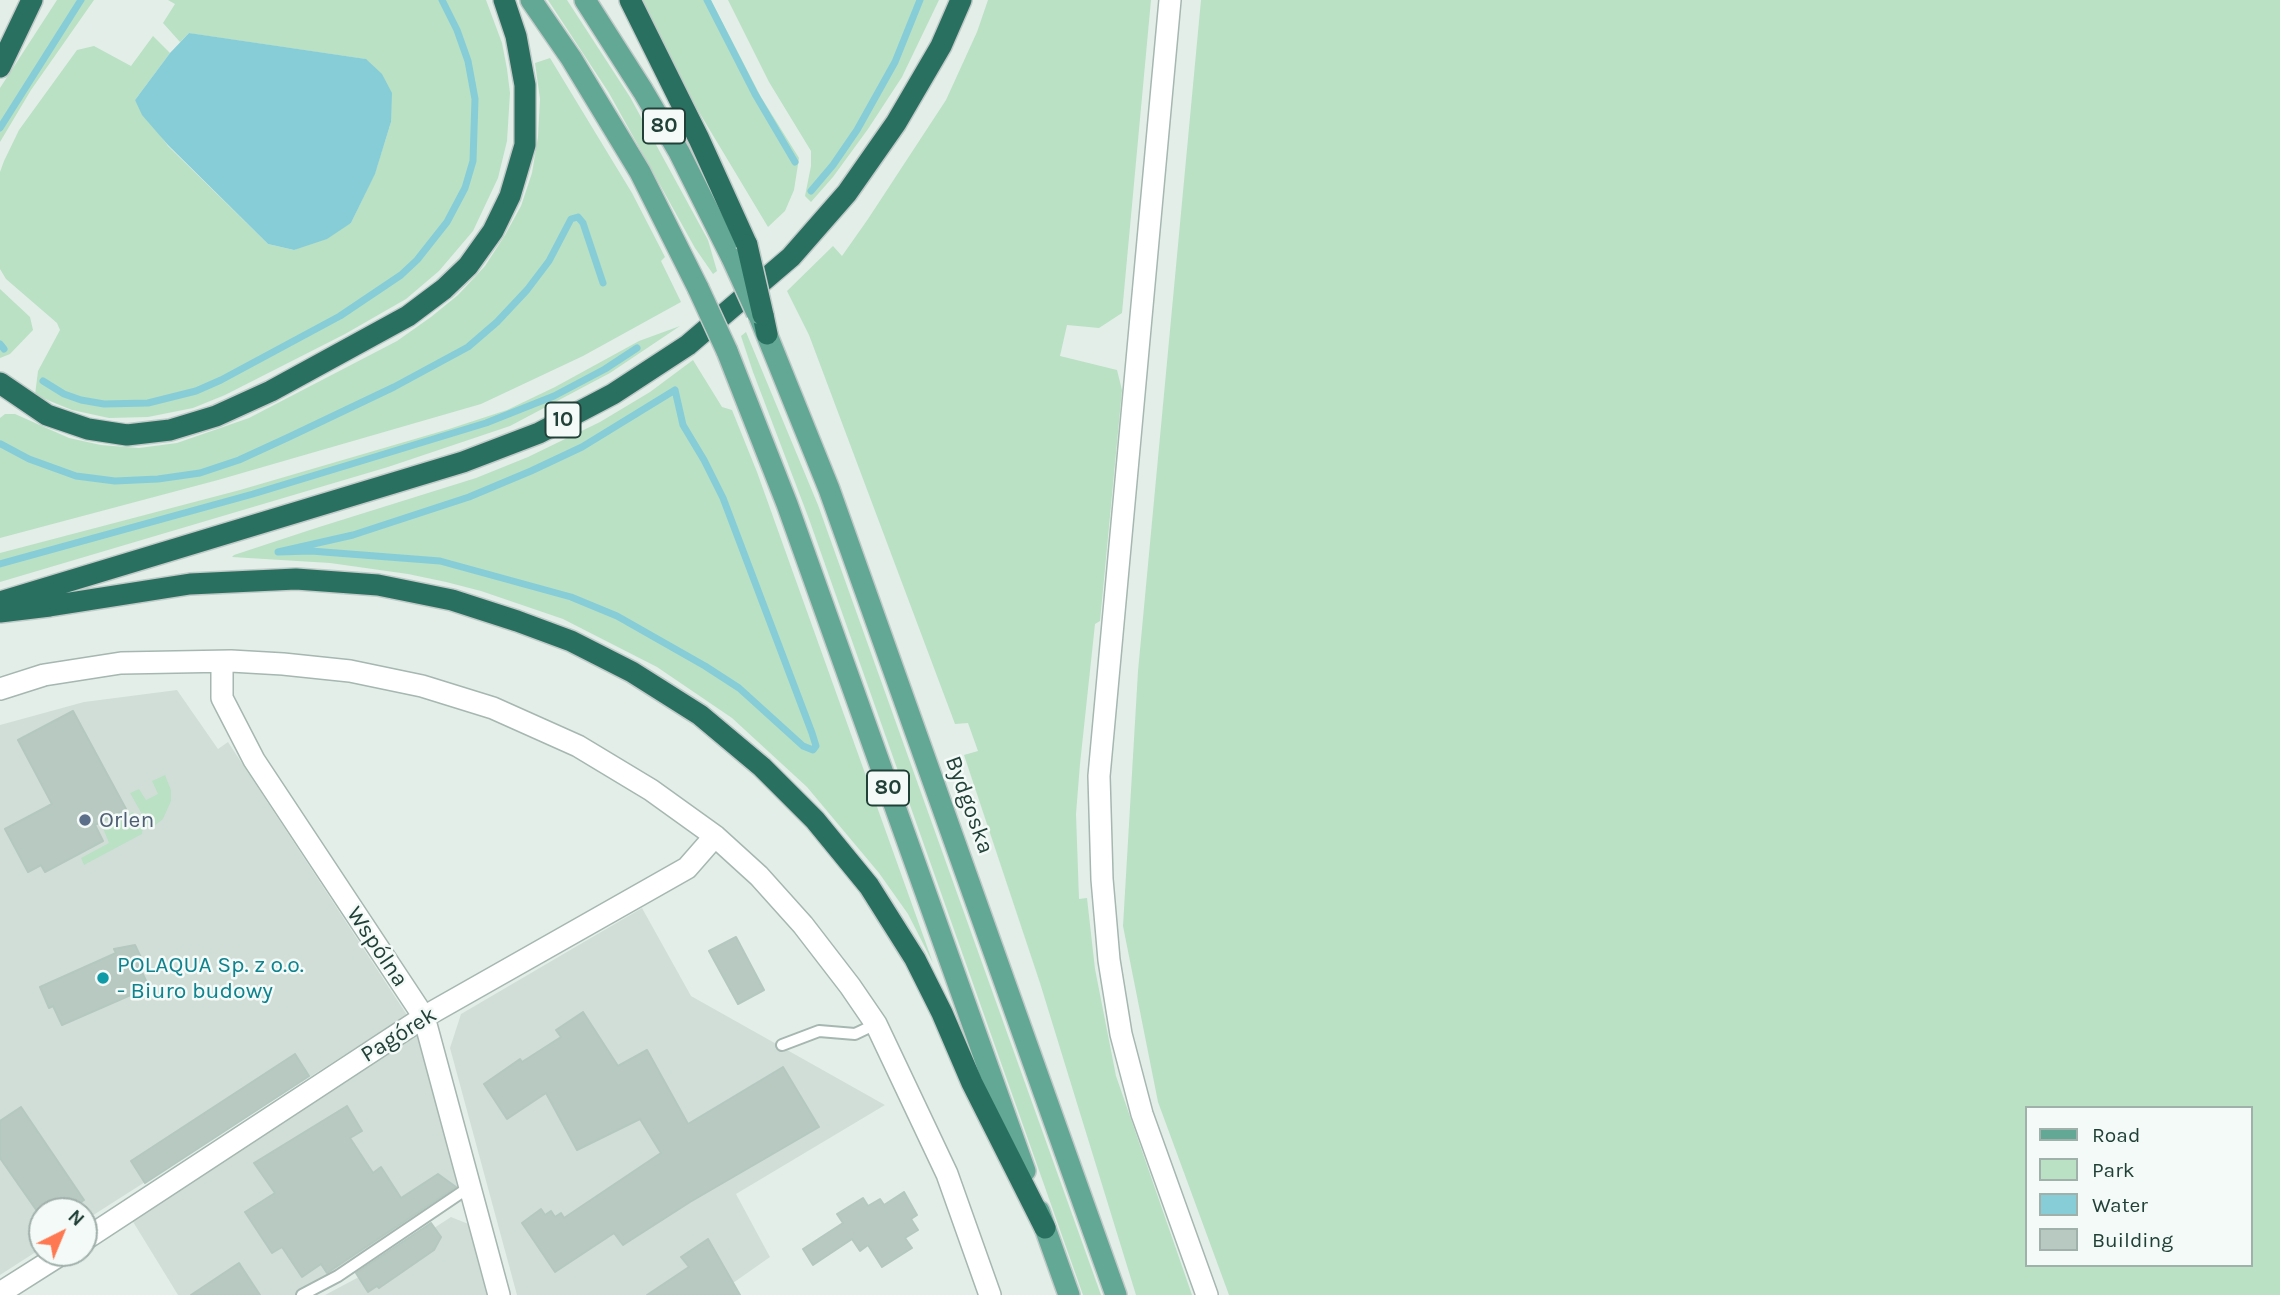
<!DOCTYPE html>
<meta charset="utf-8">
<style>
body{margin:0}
#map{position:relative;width:2280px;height:1295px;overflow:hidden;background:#e3eee9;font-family:Karla,sans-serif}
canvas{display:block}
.legend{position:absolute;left:2025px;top:1106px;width:228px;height:161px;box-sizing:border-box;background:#f4faf7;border:2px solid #a0b0ab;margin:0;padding:9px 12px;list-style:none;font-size:21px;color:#214138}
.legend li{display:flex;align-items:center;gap:14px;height:35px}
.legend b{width:35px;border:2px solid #a0b0ab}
.north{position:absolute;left:28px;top:1197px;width:70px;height:70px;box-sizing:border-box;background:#f4faf7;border:2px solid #a0b0ab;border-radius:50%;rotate:43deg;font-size:19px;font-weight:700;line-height:28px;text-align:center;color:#214138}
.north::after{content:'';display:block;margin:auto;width:24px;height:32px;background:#fe7851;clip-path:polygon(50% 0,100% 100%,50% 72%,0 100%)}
</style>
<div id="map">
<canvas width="2280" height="1295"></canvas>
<ul class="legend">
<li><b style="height:9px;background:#63a795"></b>Road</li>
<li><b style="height:19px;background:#bae1c4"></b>Park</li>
<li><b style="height:19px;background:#86cdd8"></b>Water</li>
<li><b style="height:19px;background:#b8c9c2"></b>Building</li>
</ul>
<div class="north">N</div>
</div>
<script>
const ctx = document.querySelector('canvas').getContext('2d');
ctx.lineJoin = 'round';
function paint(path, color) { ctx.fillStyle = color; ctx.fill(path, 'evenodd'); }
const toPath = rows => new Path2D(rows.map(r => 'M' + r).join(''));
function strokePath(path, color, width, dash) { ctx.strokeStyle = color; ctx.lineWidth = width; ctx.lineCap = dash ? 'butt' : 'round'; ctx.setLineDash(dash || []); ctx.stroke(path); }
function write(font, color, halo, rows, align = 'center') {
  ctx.font = font + ' Karla,sans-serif'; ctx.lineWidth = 5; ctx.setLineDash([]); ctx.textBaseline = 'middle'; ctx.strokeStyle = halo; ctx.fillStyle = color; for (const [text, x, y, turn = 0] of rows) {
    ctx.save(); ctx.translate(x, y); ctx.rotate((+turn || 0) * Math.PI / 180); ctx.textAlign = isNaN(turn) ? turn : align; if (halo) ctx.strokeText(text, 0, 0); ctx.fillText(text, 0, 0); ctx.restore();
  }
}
const built = toPath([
 [177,690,218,749,228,742,407,1015,84,1221,84,1211,42,1211,42,1248,0,1275,0,725,84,702],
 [642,908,691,996,885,1105,736,1194,770,1257,716,1295,517,1295,450,1048,461,1014],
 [424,1017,471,1186,302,1295,178,1295,127,1212],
 [451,1217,476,1227,495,1295,325,1295,357,1278]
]);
const green = toPath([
 [57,0,94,0,31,90,0,142,0,88],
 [168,0,486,0,502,43,507,69,510,93,507,141,498,178,473,231,439,271,406,299,345,334,225,395,193,408,148,417,109,418,72,410,35,395,38,371,60,330,57,323,6,279,0,269,0,172,4,161,19,130,77,50,94,46,131,66,153,36,170,53,135,100,168,146,268,244,294,250,351,223,375,173,391,122,365,59,194,34,189,33,180,42,163,23,175,4],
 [548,0,567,0,630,97,708,240,717,271,713,274,695,248,609,93],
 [641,0,711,0,761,97,799,158,794,190,785,211,768,227,696,107],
 [728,0,939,0,902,77,868,129,833,177,811,202,805,196,811,166,811,151,769,82],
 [988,0,1151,0,1122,313,1099,328,1067,325,1060,356,1117,370,1122,390,1100,621,1095,624,1080,764,1076,814,1079,899,1087,898,1095,969,1116,1076,1192,1295,1136,1295,1040,983,964,755,978,751,968,723,955,724,809,335,787,291,833,246,842,256,868,219,946,100,977,32],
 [1201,0,2280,0,2280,1295,1229,1295,1158,1102,1123,926,1138,671],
 [2026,1108,2250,1108,2250,1265,2026,1265],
 [550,58,632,193,665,257,661,261,681,302,583,356,481,404,218,480,0,538,0,418,5,414,15,414,69,438,101,445,139,448,177,443,249,418,397,341,431,317,458,295,485,266,505,235,521,206,532,173,538,137,540,99,535,63],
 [0,289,30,317,33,330,10,354,0,358],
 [680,326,610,373,510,426,388,467,0,582,0,553,240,490,449,429,507,410,555,387,639,341],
 [746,332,818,505,1101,1295,1083,1295,809,519,753,372,741,336],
 [693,360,722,407,732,410,757,472,933,963,908,914,879,873,807,787,732,718,657,667,563,619,481,591,446,582,408,574,330,563,232,557,234,555,316,528,476,478,528,457,600,422,650,392],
 [165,775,171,790,171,801,163,819,153,827,148,825,130,793,139,789,146,800,158,794,152,781],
 [133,812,143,828,142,834,84,865,81,858,109,843,103,828]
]);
const water = toPath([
 [189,33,366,59,382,74,392,93,391,122,375,174,351,223,327,239,294,250,268,244,168,145,142,115,135,100,170,53]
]);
const stream = toPath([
 [707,0,755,94,795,162],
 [0,128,81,0],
 [811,191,833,165,857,130,895,62,920,0],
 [0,344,4,349],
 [43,381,64,394,81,400,104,404,148,403,196,391,221,380,340,316,401,275,417,260,447,222,465,188,473,161,475,99,468,61,457,30,442,0],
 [675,390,683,425,704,460,723,498,812,733,816,746,813,750,803,746,739,688,705,666,617,616,571,597,440,561,311,551,278,552,353,535,469,497,531,471,582,447,675,390],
 [1,444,29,459,76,476,115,481,158,479,200,473,239,460,289,437,394,387,468,347,497,322,527,290,549,261,571,219,578,217,583,223,603,283],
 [0,564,253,494,486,423,554,396,605,369,637,348]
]);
const building = toPath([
 [73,711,126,809,95,825,103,841,45,872,41,865,28,872,5,829,52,804,18,740,73,711],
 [736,937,764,990,738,1004,709,951,736,937],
 [135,945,145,966,140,968,149,987,62,1025,53,1006,49,1008,40,987,116,953,114,949,135,945],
 [583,1012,618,1066,647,1050,688,1124,783,1067,819,1127,690,1202,623,1245,614,1233,555,1272,522,1223,541,1209,545,1215,551,1211,555,1217,561,1213,564,1218,661,1153,640,1119,577,1150,546,1093,507,1119,484,1084,520,1059,522,1062,561,1037,556,1030,583,1012],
 [295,1054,309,1076,145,1183,131,1161,295,1054],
 [347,1106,362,1131,350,1138,373,1173,381,1167,401,1198,438,1174,456,1187,327,1273,321,1264,302,1277,282,1247,272,1253,245,1212,275,1193,254,1163,347,1106],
 [21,1107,84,1200,68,1211,37,1211,0,1158,0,1121,21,1107],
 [904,1192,917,1215,911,1219,918,1230,905,1238,912,1248,882,1267,868,1245,860,1251,852,1239,813,1265,803,1249,843,1223,837,1214,863,1198,868,1206,880,1199,884,1205,904,1192],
 [431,1223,441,1237,434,1250,379,1288,377,1286,368,1292,356,1273,431,1223],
 [708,1239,740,1295,647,1295,689,1267,681,1257,708,1239],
 [239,1263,260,1295,191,1295,239,1263]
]);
const lane = toPath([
 [782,1045,819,1031,855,1034,876,1024],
 [302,1295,338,1276,471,1186]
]);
const street = toPath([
 [1170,0,1099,776,1102,879,1109,960,1121,1034,1142,1114,1207,1295],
 [222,662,222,698,254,760,424,1017,499,1295],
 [0,689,44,675,121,663,231,661,283,664,350,671,422,686,493,708,578,746,651,790,715,836,759,876,803,925,850,986,876,1024,947,1174,990,1295],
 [84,1240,424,1017,687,868,715,836],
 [0,1293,63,1253]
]);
const primary = toPath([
 [531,0,571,58,640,172,698,288],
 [585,0,643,91,679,152,732,258],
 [760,318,829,489,1116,1295],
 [727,351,787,504,1025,1171],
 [1039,1211,1069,1295]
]);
const highway = toPath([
 [630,0,699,139,747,245],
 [0,67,32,0],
 [763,315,767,334],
 [0,383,47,415,88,429,127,435,170,430,216,416,271,391,408,316,444,289,468,266,493,231,510,196,525,145,525,85,516,36,504,0],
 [0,602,463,462,539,433,613,394,688,345,791,257,847,193,896,123,941,46,961,0],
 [0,612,50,606,190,584,296,579,378,585,452,600,517,621,571,641,632,672,700,715,762,767,815,820,869,886,915,959,942,1013,972,1083,1045,1228]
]);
const primaryBridge = toPath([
 [732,258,757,313],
 [698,288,727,351]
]);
const highwayBridge = toPath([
 [747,245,763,315]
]);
const markers = [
 [85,820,7,"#5c6f8a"],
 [103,978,7,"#0f9aa8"]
];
const shields = [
 [664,126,42],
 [563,420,35],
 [888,788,42]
];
const shieldNames = [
 ["80",664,126],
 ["10",563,420],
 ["80",888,788]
];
const streetNames = [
 ["Bydgoska",969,805,70],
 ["Wspólna",377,947,56],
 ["Pagórek",399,1035,-32]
];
const serviceNames = [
 ["Orlen",99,820]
];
const cultureNames = [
 ["POLAQUA Sp. z o.o.",117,965],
 ["- Biuro budowy",117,991]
];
paint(built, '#d1ded8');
paint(green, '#bae1c4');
paint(water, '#86cdd8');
strokePath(stream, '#86cdd8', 7);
paint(building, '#b8c9c2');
strokePath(building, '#b4c8c0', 2);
strokePath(lane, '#a5b7b0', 14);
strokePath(street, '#a5b7b0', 24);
strokePath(primary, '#c1cac7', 24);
strokePath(highway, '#c1cac7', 24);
strokePath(lane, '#fff', 10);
strokePath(street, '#fff', 21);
strokePath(primary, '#63a795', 21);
strokePath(highway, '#2a7060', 21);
strokePath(primaryBridge, '#c1cac7', 24, []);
strokePath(highwayBridge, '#c1cac7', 24, []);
strokePath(primaryBridge, '#63a795', 21);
strokePath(highwayBridge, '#2a7060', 21);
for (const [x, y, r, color] of markers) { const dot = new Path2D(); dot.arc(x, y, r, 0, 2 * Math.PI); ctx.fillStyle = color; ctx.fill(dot); strokePath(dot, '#f4faf7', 2.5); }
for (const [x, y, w] of shields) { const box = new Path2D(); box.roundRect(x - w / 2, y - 17.5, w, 35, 5); ctx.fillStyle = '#f4faf7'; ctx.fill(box); strokePath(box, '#214138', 2); }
write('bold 21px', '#214138', null, shieldNames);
write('23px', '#214138', '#f4faf7', streetNames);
write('23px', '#4e5e75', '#f4faf7', serviceNames, 'left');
write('23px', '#0d838f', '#f4faf7', cultureNames, 'left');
</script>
